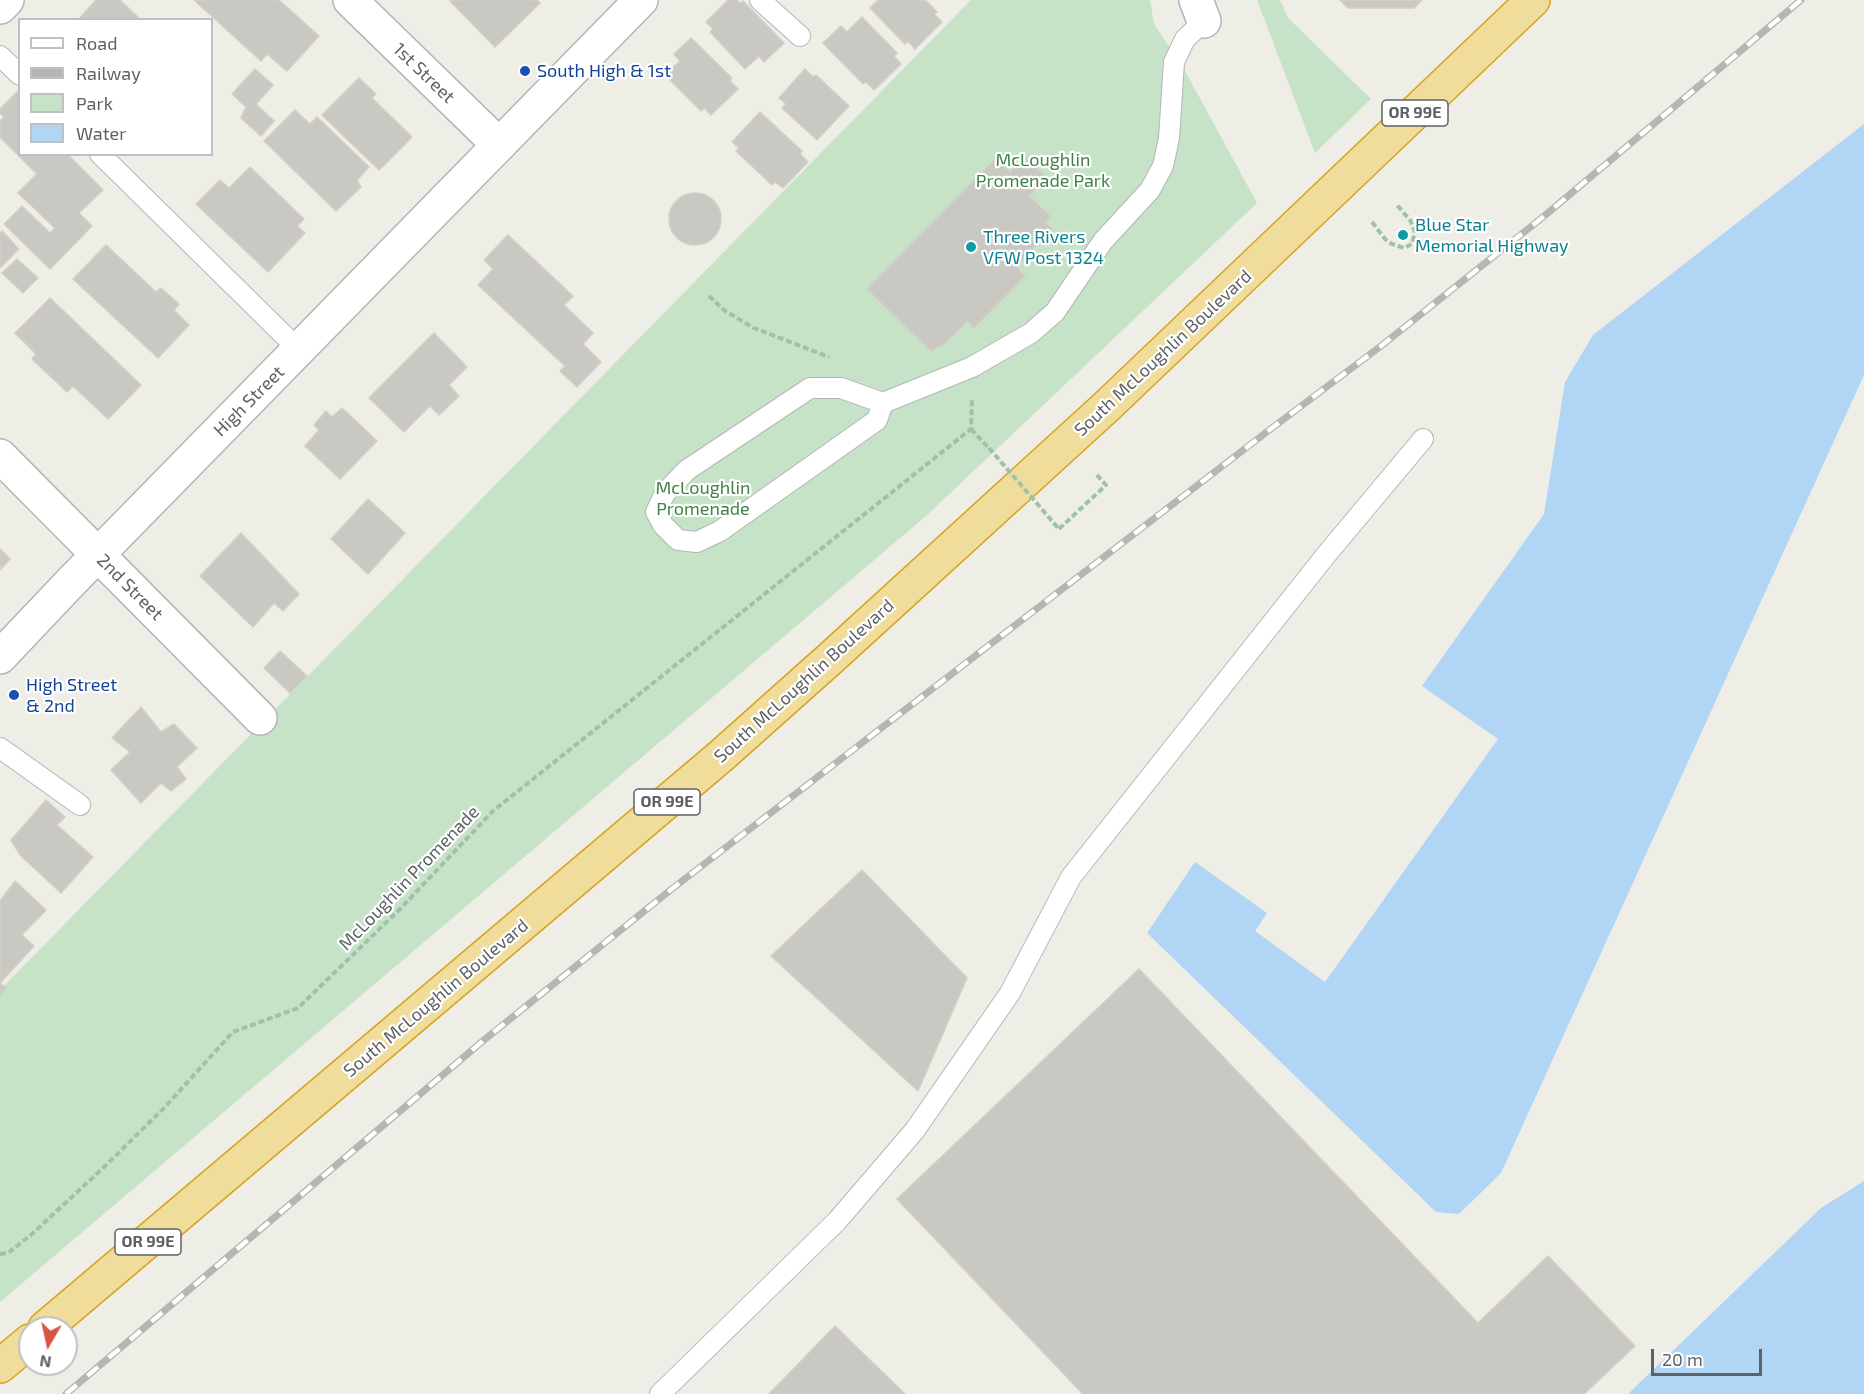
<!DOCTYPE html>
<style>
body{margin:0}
#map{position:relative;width:1864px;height:1394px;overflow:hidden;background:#eeede6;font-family:"Exo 2",sans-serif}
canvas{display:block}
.legend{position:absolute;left:18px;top:18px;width:195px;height:138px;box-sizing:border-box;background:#fff;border:2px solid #bfc0c1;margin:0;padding:8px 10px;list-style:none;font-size:18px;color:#5e6165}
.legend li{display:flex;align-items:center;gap:12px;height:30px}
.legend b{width:30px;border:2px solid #bfc0c1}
.north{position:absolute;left:18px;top:1316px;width:60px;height:60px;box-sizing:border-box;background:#fff;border:2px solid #bfc0c1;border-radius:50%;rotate:189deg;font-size:16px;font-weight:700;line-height:24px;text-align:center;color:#5e6165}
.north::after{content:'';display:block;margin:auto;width:21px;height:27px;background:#d45546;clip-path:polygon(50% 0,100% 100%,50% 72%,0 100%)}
.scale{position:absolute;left:1651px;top:1349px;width:111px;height:27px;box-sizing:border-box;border:3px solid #5e6165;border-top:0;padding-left:8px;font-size:18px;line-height:21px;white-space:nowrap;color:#5e6165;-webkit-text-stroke:4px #fff;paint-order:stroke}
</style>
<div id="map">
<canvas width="1864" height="1394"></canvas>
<ul class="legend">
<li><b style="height:8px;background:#fff"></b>Road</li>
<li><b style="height:8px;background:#b4b5b5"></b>Railway</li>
<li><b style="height:16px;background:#c6e2c7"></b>Park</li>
<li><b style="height:16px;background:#b0d5f5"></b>Water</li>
</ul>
<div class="north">N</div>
<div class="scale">20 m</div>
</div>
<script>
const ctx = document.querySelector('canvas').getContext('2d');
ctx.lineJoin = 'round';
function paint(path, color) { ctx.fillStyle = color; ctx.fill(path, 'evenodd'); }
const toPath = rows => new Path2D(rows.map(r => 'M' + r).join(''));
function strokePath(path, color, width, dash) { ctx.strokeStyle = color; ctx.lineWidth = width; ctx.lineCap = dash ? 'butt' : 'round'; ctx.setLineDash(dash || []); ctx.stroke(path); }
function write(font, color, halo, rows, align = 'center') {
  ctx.font = font + ' "Exo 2",sans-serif'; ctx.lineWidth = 4.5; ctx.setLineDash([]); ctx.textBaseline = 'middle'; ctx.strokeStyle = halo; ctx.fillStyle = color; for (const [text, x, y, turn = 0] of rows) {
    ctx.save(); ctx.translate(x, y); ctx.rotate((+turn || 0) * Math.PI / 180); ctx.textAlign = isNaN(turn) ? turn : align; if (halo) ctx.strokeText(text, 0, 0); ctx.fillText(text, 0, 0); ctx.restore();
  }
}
const green = toPath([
 [971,0,1150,0,1154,24,1185,71,1257,203,926,516,0,1302,0,990],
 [1257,0,1280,0,1288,18,1371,99,1315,153]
]);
const water = toPath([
 [1864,124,1864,375,1501,1173,1459,1214,1436,1212,1147,933,1195,862,1267,913,1255,931,1325,982,1498,739,1422,686,1544,514,1565,382,1593,335],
 [1864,1181,1864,1394,1628,1394,1821,1208]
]);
const building = toPath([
 [96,0,120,0,141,20,78,20,96,0],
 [194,0,279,0,319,36,287,71,267,54,261,61,194,0],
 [451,0,537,0,540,3,495,47,450,1,451,0],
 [728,0,737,0,740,3,743,1,784,43,764,62,759,56,745,69,710,32,713,29,706,22,728,0],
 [878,0,925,0,937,12,934,14,942,22,915,49,908,41,905,44,870,8,878,0],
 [1340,0,1422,0,1414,8,1348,8,1340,0],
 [862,17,897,53,894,56,901,64,874,90,866,82,863,84,823,43,841,26,847,32,862,17],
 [691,38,732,78,730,81,738,89,711,115,704,108,701,111,665,75,680,61,674,54,691,38],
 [255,69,273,85,256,104,274,121,261,136,241,118,246,107,232,94,255,69],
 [805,69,813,77,816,75,849,106,817,140,782,108,786,104,779,98,805,69],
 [359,78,376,94,372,98,412,137,379,170,322,115,359,78],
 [17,92,20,94,20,154,67,154,103,190,79,213,92,226,50,269,4,224,22,206,50,233,55,228,18,193,37,174,0,137,0,121,4,117,0,113,0,109,17,92],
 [295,110,310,124,317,117,369,167,357,180,361,187,336,211,264,141,295,110],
 [760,112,802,151,800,154,808,162,783,188,775,182,772,185,736,151,739,148,732,142,760,112],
 [1025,157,1047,178,1029,196,1051,217,1045,223,1052,229,1016,266,1025,276,974,328,968,321,943,345,931,351,867,289,996,158,1010,172,1025,157],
 [250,167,304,219,297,226,305,233,268,272,196,204,220,180,229,188,250,167],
 '669 219a26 26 0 1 1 52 0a26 26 0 1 1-52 0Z',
 [2,231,19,249,0,268,0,233,2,231],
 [508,235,573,296,564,305,593,333,583,344,601,362,577,387,560,371,565,366,478,285,493,269,484,260,508,235],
 [106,245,156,292,161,288,179,304,174,310,189,325,158,358,73,279,106,245],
 [17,259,38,278,23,293,2,273,17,259],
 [50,298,141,385,108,419,73,386,67,392,32,359,36,354,15,333,50,298],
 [434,333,467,367,449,385,459,396,439,415,430,406,404,432,369,398,434,333],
 [342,408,377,441,340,479,305,446,319,430,314,425,326,411,332,417,342,408],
 [368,499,405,533,368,574,331,539,368,499],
 [241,533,299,594,283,611,274,603,253,627,200,576,241,533],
 [0,549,10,559,0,570,0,549],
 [280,651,307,676,290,693,264,668,280,651],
 [141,707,161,732,174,724,197,748,177,767,186,779,171,791,161,783,141,803,111,770,130,752,112,738,141,707],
 [46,800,65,817,57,825,93,857,61,893,20,855,11,840,46,800],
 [862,870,967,978,918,1091,771,956,862,870],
 [15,881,46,910,22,935,34,946,0,983,0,901,15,881],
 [1139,969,1478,1323,1548,1256,1635,1346,1584,1394,1083,1394,897,1199,1139,969],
 [0,983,6,988,0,995,0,983],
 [835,1326,905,1394,769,1394,835,1326]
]);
const path = toPath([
 [1372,222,1385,239,1392,244,1404,248,1412,244,1415,232,1410,220,1396,204],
 [709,296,725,311,754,328,829,357],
 [971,429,989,448],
 [1059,529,1106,485,1096,474],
 [0,1254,8,1253,32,1234,102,1169,164,1108,233,1032,298,1008,399,910,493,811,971,429,972,398]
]);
const lane = toPath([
 [760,0,800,36],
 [0,56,20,75],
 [100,154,299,350],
 [883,403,877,420,720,531,697,542,678,540,663,525,656,512,665,493,687,470,810,388,841,388,883,403,972,367,1031,333,1055,312,1103,241,1150,190,1163,166,1169,138,1174,62,1185,39,1204,21],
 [0,748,80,805],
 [660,1394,837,1221,915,1130,1010,993,1071,877,1326,555,1423,439]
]);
const street = toPath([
 [350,0,499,145],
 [1196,0,1204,21],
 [0,456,260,718]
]);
const secondary = toPath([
 [0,7,7,0],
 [0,657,71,582,641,0]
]);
const highway = toPath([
 [45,1328,721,756,832,657,1106,407,1533,0],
 [0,1366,30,1341]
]);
const rail = toPath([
 [66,1394,484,1040,673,888,1268,431,1381,346,1543,217,1801,0]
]);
const pathBridge = toPath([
 [989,448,1059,529]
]);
const markers = [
 [525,71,6,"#1a4fb4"],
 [1403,235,6,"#0f9aa8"],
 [971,247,6,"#0f9aa8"],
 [14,695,6,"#1a4fb4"]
];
const shields = [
 [1415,113,66],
 [667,802,66],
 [148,1242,66]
];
const shieldNames = [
 ["OR 99E",1415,113],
 ["OR 99E",667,802],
 ["OR 99E",148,1242]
];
const transitNames = [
 ["South High & 1st",537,71],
 ["High Street",26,685],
 ["& 2nd",26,706]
];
const streetNames = [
 ["1st Street",424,73,44],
 ["South McLoughlin Boulevard",1163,353,-43],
 ["High Street",249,401,-45],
 ["2nd Street",130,587,45],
 ["South McLoughlin Boulevard",804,681,-42],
 ["McLoughlin Promenade",409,878,-46],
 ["South McLoughlin Boulevard",436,998,-40]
];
const parkNames = [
 ["McLoughlin",1043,160],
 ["Promenade Park",1043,181],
 ["McLoughlin",703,488],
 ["Promenade",703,509]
];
const cultureNames = [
 ["Blue Star",1415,225],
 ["Memorial Highway",1415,246],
 ["Three Rivers",983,237],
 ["VFW Post 1324",983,258]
];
paint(green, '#c6e2c7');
paint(water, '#b0d5f5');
paint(building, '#cac8c3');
strokePath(building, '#d2cfc5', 1.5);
strokePath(lane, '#b3b6b9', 22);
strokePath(street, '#b3b6b9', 36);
strokePath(secondary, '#b3b5b9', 36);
strokePath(highway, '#d8a21c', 36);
strokePath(path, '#9fc1a9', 4, [6, 3]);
strokePath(lane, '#fff', 20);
strokePath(street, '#fff', 33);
strokePath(secondary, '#fff', 33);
strokePath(highway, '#f0dd9b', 33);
strokePath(rail, '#b4b5b5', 7);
strokePath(rail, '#fff', 4.5, [14]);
strokePath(pathBridge, '#9fc1a9', 4, [6, 3]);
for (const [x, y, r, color] of markers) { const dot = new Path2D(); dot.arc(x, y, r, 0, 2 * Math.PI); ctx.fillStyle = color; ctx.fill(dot); strokePath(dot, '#fff', 2); }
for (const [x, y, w] of shields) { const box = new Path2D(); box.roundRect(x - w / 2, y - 13, w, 26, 4.5); ctx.fillStyle = '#fff'; ctx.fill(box); strokePath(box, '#5e6165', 1.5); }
write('bold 16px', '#5e6165', null, shieldNames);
write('18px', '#164399', '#fff', transitNames, 'left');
write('18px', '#5e6165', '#fff', streetNames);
write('18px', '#408145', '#fff', parkNames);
write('18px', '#0d838f', '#fff', cultureNames, 'left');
</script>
